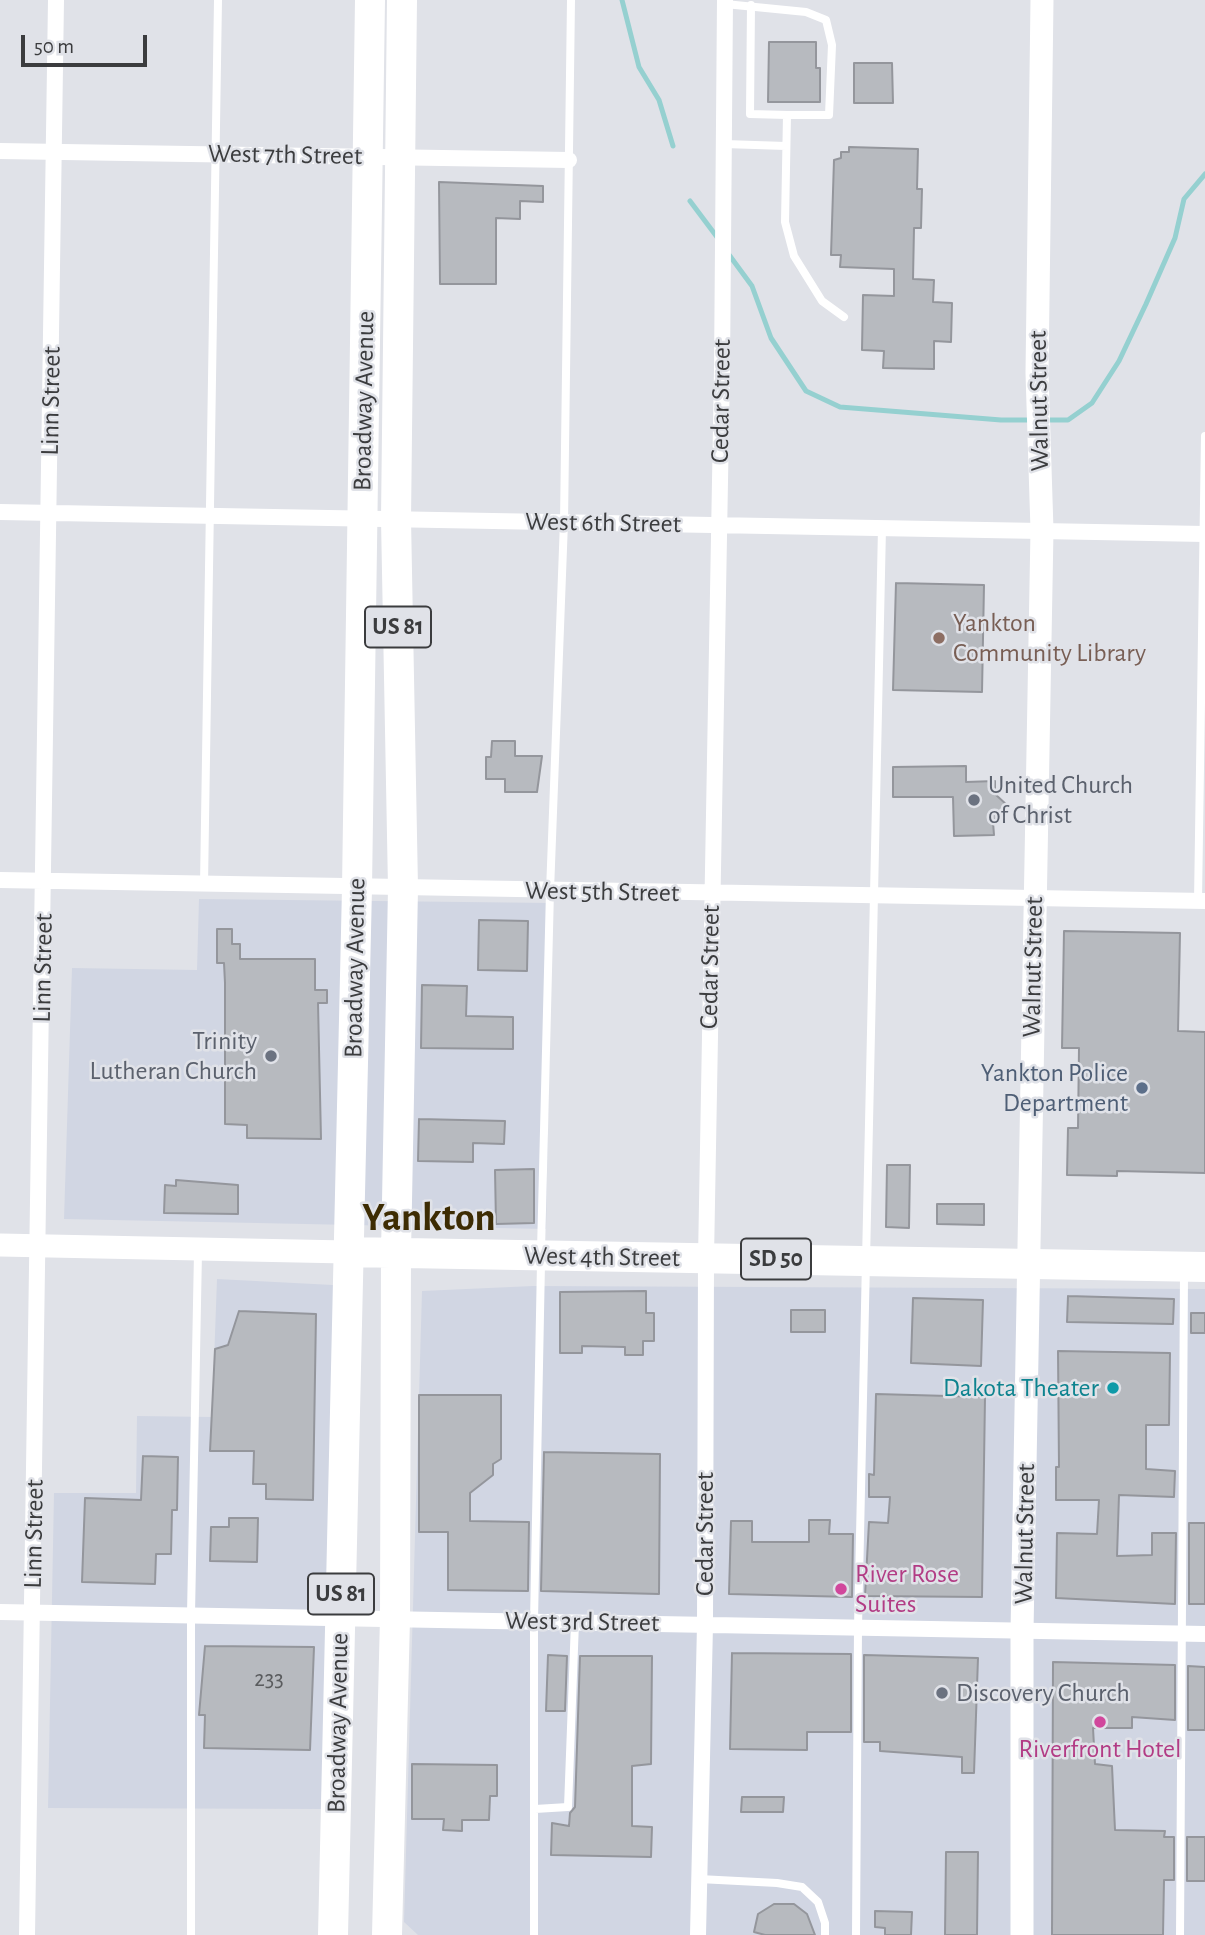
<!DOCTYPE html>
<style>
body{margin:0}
#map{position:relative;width:1205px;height:1935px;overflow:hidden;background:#e0e2e8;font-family:"Alegreya Sans",sans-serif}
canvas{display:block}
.scale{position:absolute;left:21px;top:35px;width:126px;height:32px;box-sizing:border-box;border:4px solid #3b3c3e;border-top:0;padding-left:9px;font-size:21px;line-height:24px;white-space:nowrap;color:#3b3c3e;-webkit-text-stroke:5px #e0e2e8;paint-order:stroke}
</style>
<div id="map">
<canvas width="1205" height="1935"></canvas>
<div class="scale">50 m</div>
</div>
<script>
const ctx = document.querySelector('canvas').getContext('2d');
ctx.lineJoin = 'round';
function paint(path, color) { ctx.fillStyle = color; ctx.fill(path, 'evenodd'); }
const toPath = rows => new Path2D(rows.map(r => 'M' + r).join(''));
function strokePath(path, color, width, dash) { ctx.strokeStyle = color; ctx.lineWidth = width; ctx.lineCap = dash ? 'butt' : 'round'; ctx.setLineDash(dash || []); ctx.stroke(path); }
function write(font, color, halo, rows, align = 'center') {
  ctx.font = font + ' "Alegreya Sans",sans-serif'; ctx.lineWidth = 5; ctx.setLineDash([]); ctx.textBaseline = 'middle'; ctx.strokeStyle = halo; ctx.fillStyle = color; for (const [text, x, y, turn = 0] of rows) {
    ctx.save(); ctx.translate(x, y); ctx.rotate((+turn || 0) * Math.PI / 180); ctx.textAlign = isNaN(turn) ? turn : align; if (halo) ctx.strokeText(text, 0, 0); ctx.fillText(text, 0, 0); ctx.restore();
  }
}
const built = toPath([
 [199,899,552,903,546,1229,64,1219,72,968,197,970],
 [217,1279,333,1285,333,1581,321,1809,48,1808,54,1493,136,1493,137,1416,212,1417],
 [533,1286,1205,1289,1205,1935,418,1935,404,1922,422,1291]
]);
const stream = toPath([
 [622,0,639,67,659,100,673,146],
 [690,201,720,241],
 [727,252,752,286,771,338,806,391,840,407,1001,420,1034,420],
 [1043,420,1068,420,1092,403,1119,361,1146,304,1175,238,1184,199,1205,174]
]);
const building = toPath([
 [769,42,816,42,816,68,820,68,820,102,768,102,769,42],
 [854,63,892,63,893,103,854,103,854,63],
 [849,147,918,149,917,189,922,189,921,228,914,228,913,279,934,280,933,302,952,303,951,342,934,341,934,369,883,368,884,351,862,350,863,295,894,296,894,269,840,267,841,255,831,255,834,160,841,158,841,152,849,152,849,147],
 [439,182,543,186,543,202,520,201,520,219,496,218,496,284,440,284,439,182],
 [896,583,984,585,982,692,893,690,896,583],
 [492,741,515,741,515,756,542,756,537,792,505,792,505,779,486,779,486,757,491,757,492,741],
 [966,766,966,782,995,781,995,794,1008,806,993,822,994,835,954,836,953,797,893,797,893,767,966,766],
 [479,920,528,921,527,971,478,970,479,920],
 [217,929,232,929,232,944,240,944,240,959,315,959,315,990,327,990,327,1003,318,1003,321,1139,247,1138,247,1125,225,1124,225,983,224,963,217,963,217,929],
 [1064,931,1180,933,1178,1031,1205,1032,1205,1173,1117,1171,1117,1176,1067,1175,1068,1128,1078,1128,1079,1048,1062,1048,1064,931],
 [422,985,467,986,466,1016,513,1017,513,1049,421,1048,422,985],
 [419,1119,505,1121,504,1144,473,1143,473,1162,418,1161,419,1119],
 [887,1165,910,1165,909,1228,886,1227,887,1165],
 [534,1169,534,1223,496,1224,495,1170,534,1169],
 [176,1180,238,1185,238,1214,164,1213,165,1185,176,1186,176,1180],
 [937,1204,984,1204,984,1225,937,1224,937,1204],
 [646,1291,646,1313,654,1313,654,1341,643,1341,643,1355,625,1355,625,1347,582,1346,582,1353,560,1353,560,1292,646,1291],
 [1068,1296,1174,1299,1173,1324,1067,1322,1068,1296],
 [913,1298,983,1300,981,1366,911,1363,913,1298],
 [791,1310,825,1310,825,1332,791,1332,791,1310],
 [239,1311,316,1314,313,1500,266,1499,266,1484,253,1484,254,1451,210,1451,215,1349,228,1345,239,1311],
 [1191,1313,1205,1313,1205,1333,1191,1333,1191,1313],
 [1058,1351,1170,1353,1169,1425,1146,1425,1146,1469,1175,1471,1174,1497,1119,1495,1117,1556,1152,1555,1152,1533,1176,1533,1175,1604,1056,1598,1057,1533,1097,1534,1099,1500,1056,1500,1056,1467,1059,1467,1058,1351],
 [876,1394,985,1397,982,1597,865,1596,869,1522,888,1523,890,1497,869,1497,869,1474,874,1475,876,1394],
 [419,1395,501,1395,501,1459,493,1464,493,1475,470,1493,470,1521,529,1522,528,1591,448,1590,448,1532,419,1532,419,1395],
 [544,1452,660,1454,659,1594,541,1591,544,1452],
 [143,1456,178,1457,177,1510,172,1510,171,1554,156,1554,155,1584,82,1582,85,1498,141,1500,143,1456],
 [229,1518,258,1518,257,1562,210,1561,211,1527,229,1527,229,1518],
 [809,1520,830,1520,829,1534,853,1534,852,1597,729,1594,731,1521,752,1521,752,1542,809,1542,809,1520],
 [1189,1523,1205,1523,1205,1604,1189,1604,1189,1523],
 [205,1646,314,1647,310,1750,204,1748,205,1715,199,1715,205,1646],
 [732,1653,851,1654,851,1732,807,1732,807,1750,730,1749,732,1653],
 [548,1655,567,1656,565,1711,546,1711,548,1655],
 [864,1655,978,1658,974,1773,962,1773,962,1757,880,1751,880,1742,864,1742,864,1655],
 [580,1656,652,1656,651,1764,632,1766,632,1826,652,1827,651,1857,551,1855,552,1823,569,1826,570,1813,575,1807,580,1656],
 [1053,1662,1175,1665,1175,1720,1132,1717,1132,1728,1093,1728,1095,1764,1112,1766,1115,1830,1165,1831,1164,1837,1174,1837,1174,1880,1164,1880,1163,1935,1052,1935,1053,1662],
 [1188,1666,1205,1667,1205,1730,1188,1730,1188,1666],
 [412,1764,497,1765,497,1796,490,1796,489,1820,462,1820,462,1831,443,1830,444,1819,412,1819,412,1764],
 [742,1797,784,1797,783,1812,741,1812,742,1797],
 [1187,1837,1205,1837,1205,1881,1187,1881,1187,1837],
 [946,1852,978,1852,977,1935,945,1935,946,1852],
 [774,1904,794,1904,807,1914,815,1935,765,1935,754,1932,758,1914,774,1904],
 [875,1911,912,1912,911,1935,885,1935,885,1928,875,1927,875,1911]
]);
const lane = toPath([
 [725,4,806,12,826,20,832,45,829,115,787,115,785,222,794,256,822,301,844,317],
 [751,5,750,114,787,115],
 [724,144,786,146],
 [204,884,218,0],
 [1198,901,1205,436],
 [541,1250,550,891,564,522,571,0],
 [535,1809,568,1807,575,1622],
 [699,1879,777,1883,802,1887,818,1902,825,1923,825,1935],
 [191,1935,191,1614,198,1252],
 [534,1935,534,1621,541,1263],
 [856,1935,858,1627,882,528],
 [1180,1935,1184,1273]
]);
const street = toPath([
 [0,151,569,160],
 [0,512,1205,534],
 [0,880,1205,901],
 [0,1612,1205,1634],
 [27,1935,56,0],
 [698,1935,705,1625,706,1258,722,370,725,0]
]);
const secondary = toPath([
 [0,1245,347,1252],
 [1022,1935,1022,1631,1042,530,1037,373,1042,0]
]);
const highway = toPath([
 [347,1252,1205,1267],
 [333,1935,357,888,370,0],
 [387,1935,395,1618,396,1253,403,888,396,519,402,0]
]);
const markers = [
 [939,638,7,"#8d6e63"],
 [974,800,7,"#6b7280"],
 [271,1056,7,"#6b7280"],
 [1142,1088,7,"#5c6f8a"],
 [1113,1388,7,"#0f9aa8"],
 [841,1589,7,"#d1479c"],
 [942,1693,7,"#6b7280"],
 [1100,1722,7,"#d1479c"]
];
const numberNames = [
 ["233",269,1679]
];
const shields = [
 [398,627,66],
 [776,1259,70],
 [341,1594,66]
];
const shieldNames = [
 ["US 81",398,627],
 ["SD 50",776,1259],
 ["US 81",341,1594]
];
const streetNames = [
 ["West 7th Street",285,155,1],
 ["Linn Street",51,401,-89],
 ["Broadway Avenue",364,401,-89],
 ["Cedar Street",721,401,-89],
 ["Walnut Street",1039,401,-91],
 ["West 6th Street",603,523,1],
 ["West 5th Street",602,892,1],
 ["Cedar Street",710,967,-89],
 ["Walnut Street",1033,967,-89],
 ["Linn Street",43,968,-89],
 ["Broadway Avenue",355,968,-89],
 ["West 4th Street",602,1257,1],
 ["Linn Street",34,1534,-89],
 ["Cedar Street",705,1534,-90],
 ["Walnut Street",1025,1534,-89],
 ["West 3rd Street",582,1622,1],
 ["Broadway Avenue",338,1723,-89]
];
const educationNames = [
 ["Yankton",953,623],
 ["Community Library",953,653]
];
const worshipNames = [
 ["United Church",988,785],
 ["of Christ",988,815],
 ["Trinity",257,1041,"right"],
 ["Lutheran Church",257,1071,"right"],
 ["Discovery Church",956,1693]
];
const serviceNames = [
 ["Yankton Police",1128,1073],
 ["Department",1128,1103]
];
const cultureNames = [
 ["Dakota Theater",1099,1388]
];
const hotelNames = [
 ["River Rose",855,1574],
 ["Suites",855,1604],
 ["Riverfront Hotel",1100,1749,"center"]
];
const townNames = [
 ["Yankton",429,1218]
];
paint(built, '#d1d6e3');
strokePath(stream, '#95d0d0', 5);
paint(building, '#b7babf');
strokePath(building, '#94969c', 2);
strokePath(lane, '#fff', 8);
strokePath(street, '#fff', 16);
strokePath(secondary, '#fff', 23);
strokePath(highway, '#fff', 30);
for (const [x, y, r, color] of markers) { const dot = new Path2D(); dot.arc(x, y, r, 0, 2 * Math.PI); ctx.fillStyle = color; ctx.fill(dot); strokePath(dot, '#e0e2e8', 2.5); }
write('23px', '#5a5c5e', null, numberNames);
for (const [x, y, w] of shields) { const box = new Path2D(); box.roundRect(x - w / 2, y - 20.5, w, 41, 5); ctx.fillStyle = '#e0e2e8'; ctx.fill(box); strokePath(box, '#3b3c3e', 2); }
write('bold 24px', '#3b3c3e', null, shieldNames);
write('26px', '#3b3c3e', '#e0e2e8', streetNames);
write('26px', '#785e54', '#e0e2e8', educationNames, 'left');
write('26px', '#5b616d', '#e0e2e8', worshipNames, 'left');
write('26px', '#4e5e75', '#e0e2e8', serviceNames, 'right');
write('26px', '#0d838f', '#e0e2e8', cultureNames, 'right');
write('26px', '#b23c85', '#e0e2e8', hotelNames, 'left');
write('bold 40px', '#3d2c03', '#e0e2e8', townNames);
</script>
